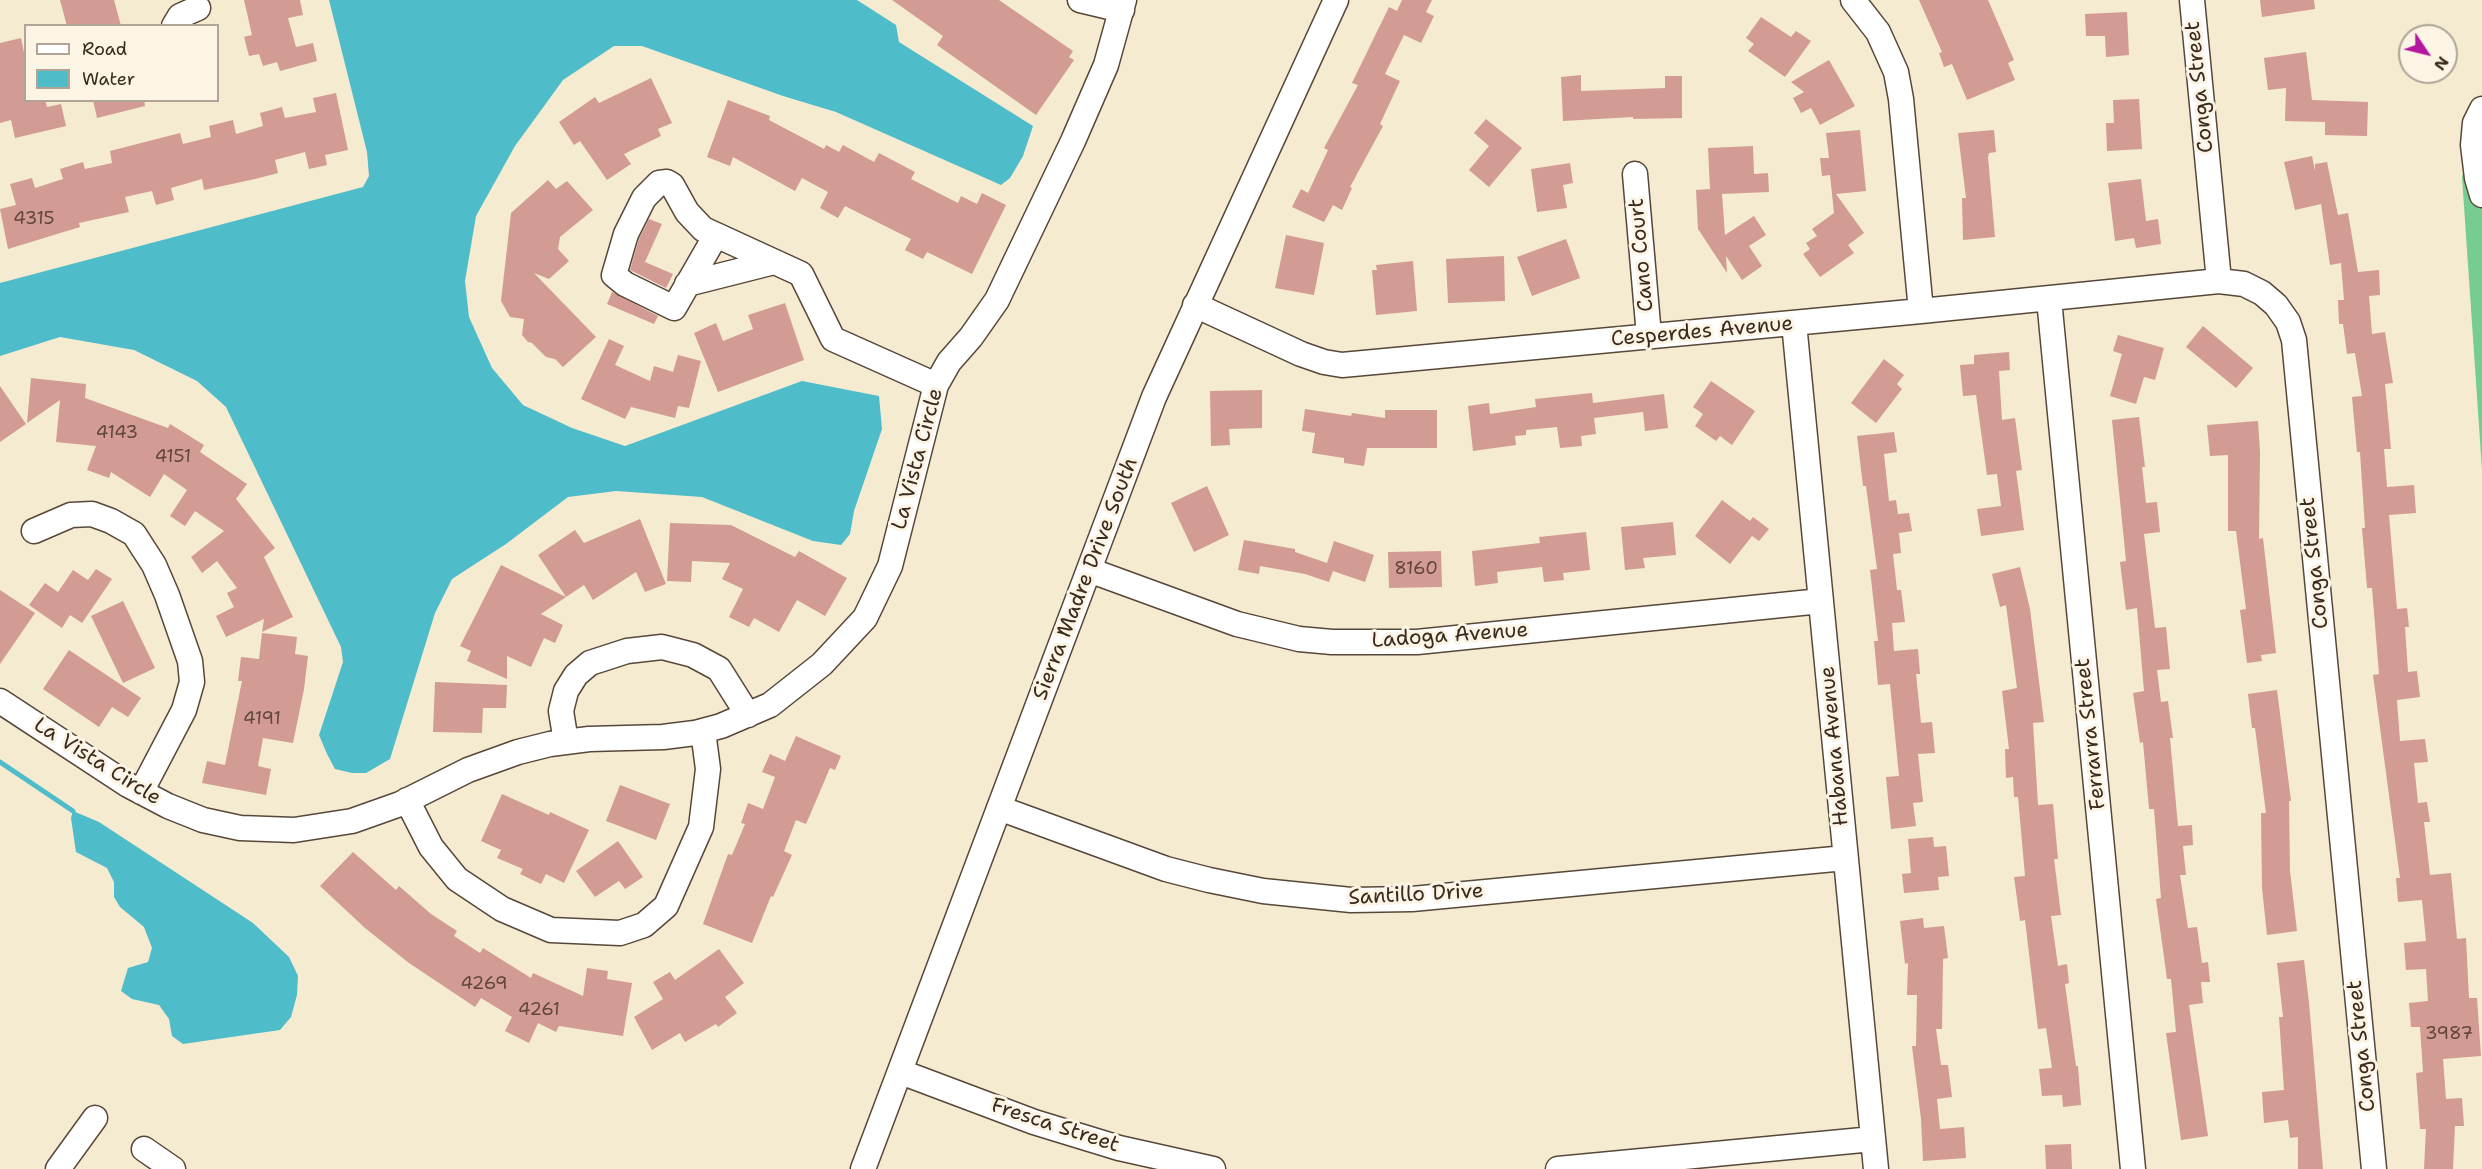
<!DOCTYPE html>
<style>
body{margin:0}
#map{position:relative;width:2482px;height:1169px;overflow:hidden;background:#f4ebd1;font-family:"Shantell Sans",sans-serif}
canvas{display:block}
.legend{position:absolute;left:24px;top:24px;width:195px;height:78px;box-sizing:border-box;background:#fcf5e5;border:2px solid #afa495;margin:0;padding:8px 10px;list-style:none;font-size:18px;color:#3b2a1e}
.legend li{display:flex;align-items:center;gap:12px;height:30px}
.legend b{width:30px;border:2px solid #afa495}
.north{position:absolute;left:2398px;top:24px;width:60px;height:60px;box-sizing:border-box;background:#fcf5e5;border:2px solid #afa495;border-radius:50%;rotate:125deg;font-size:16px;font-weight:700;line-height:24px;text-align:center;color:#3b2a1e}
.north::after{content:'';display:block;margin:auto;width:21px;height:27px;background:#b5179e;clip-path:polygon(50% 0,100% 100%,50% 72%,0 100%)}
</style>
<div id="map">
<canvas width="2482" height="1169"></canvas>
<ul class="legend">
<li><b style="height:8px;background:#fff"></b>Road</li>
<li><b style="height:16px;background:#4fbcca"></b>Water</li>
</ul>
<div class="north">N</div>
</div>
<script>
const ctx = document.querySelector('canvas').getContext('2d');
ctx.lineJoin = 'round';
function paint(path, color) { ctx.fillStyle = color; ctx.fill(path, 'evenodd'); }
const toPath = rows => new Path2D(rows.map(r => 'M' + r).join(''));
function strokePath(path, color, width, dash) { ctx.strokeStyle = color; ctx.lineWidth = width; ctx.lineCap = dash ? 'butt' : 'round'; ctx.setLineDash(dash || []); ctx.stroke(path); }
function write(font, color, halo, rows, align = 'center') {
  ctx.font = font + ' "Shantell Sans",sans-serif'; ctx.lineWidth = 6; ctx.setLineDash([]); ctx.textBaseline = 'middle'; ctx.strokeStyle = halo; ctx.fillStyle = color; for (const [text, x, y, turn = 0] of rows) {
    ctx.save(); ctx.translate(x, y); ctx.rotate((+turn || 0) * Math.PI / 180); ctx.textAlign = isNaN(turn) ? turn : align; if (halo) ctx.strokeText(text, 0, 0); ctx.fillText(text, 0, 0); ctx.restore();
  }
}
const green = toPath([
 [2482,105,2482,470,2462,177]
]);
const water = toPath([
 [329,0,857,0,896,25,899,42,1033,126,1023,156,1010,178,1001,185,836,112,783,96,642,46,614,46,563,80,515,146,476,216,465,281,469,317,492,368,523,405,572,428,625,446,802,381,879,396,882,429,854,511,850,534,841,545,813,541,702,497,616,491,568,497,506,544,452,579,435,613,390,759,366,773,352,773,335,769,327,754,319,735,343,662,341,647,226,407,197,381,134,350,60,337,0,356,0,283,363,187,369,176,367,152],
 [73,811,99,822,253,923,289,957,298,976,297,995,291,1017,280,1030,183,1044,172,1036,169,1019,159,1005,132,999,121,991,128,968,148,962,152,948,144,927,120,907,114,897,114,882,107,868,76,852,71,818]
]);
const stream = toPath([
 [0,762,73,811]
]);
const building = toPath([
 [60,0,114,0,121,26,67,26],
 [244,0,300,0,303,15,288,18,296,47,313,43,317,61,280,71,277,62,263,66,259,54,249,56,244,37,252,35],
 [892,0,999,0,1073,51,1069,57,1074,60,1036,115,937,45,943,36],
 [1402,0,1432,0,1426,12,1434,16,1421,43,1404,35,1385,74,1400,81,1380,124,1383,126,1350,187,1352,188,1342,210,1333,205,1324,222,1292,207,1301,189,1308,193,1328,150,1324,148,1358,85,1352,83,1389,7,1397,11],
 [1919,0,1988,0,2014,60,2008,63,2015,80,1967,100,1952,64,1944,67,1939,53,1942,52],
 [2260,0,2314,0,2315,9,2262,17],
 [2127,12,2129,55,2106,57,2105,36,2086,36,2085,14],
 [1761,17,1791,37,1796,31,1811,41,1785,77,1748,51,1754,44,1746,38],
 [21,38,26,62,26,100,45,100,47,107,61,104,66,126,15,138,11,120,0,123,0,43],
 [2306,52,2312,100,2368,102,2367,136,2325,135,2325,122,2285,121,2286,88,2268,90,2264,58],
 [1829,60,1855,106,1820,125,1811,108,1801,113,1793,98,1804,92,1791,82],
 [1581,75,1581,91,1665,88,1665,76,1682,76,1682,118,1633,119,1633,117,1563,121,1561,77],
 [651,78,672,123,658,129,661,136,624,154,631,164,607,180,580,141,574,145,559,122,595,97,599,103],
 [336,93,348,150,325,155,327,165,309,169,305,152,275,160,278,173,255,179,204,190,202,179,171,188,174,200,156,205,152,191,125,197,129,212,79,223,80,227,8,249,0,209,16,205,10,184,32,178,35,188,63,179,60,169,83,162,85,169,112,163,110,151,180,133,183,144,211,137,209,126,233,120,236,134,263,126,260,113,282,107,285,118,316,112,313,98],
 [2139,99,2142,149,2107,151,2106,123,2114,123,2113,100],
 [93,100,144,100,145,106,97,118],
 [728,100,770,116,769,120,824,149,826,145,839,152,843,145,874,162,879,153,915,172,911,179,958,203,961,196,977,204,982,193,1006,205,972,274,927,252,923,259,905,250,911,239,845,206,838,218,820,208,828,192,802,178,795,191,733,157,730,166,707,157],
 [1486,119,1522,148,1489,187,1469,170,1489,146,1474,133],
 [1860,130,1866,191,1836,194,1864,233,1848,245,1854,253,1820,277,1803,254,1810,249,1806,243,1817,236,1812,229,1834,213,1830,175,1822,176,1820,158,1829,158,1826,133],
 [1994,130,1996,152,1989,153,1988,157,1995,237,1963,240,1962,198,1966,198,1958,133],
 [1753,146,1754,174,1768,173,1769,192,1722,194,1725,235,1754,216,1766,235,1749,246,1762,266,1742,280,1726,256,1727,273,1698,229,1696,190,1710,189,1708,148],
 [2312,156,2315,171,2315,164,2327,162,2338,215,2348,213,2358,272,2379,270,2380,295,2369,296,2372,334,2385,332,2393,383,2385,384,2391,449,2384,449,2387,487,2414,485,2416,513,2389,515,2397,609,2407,608,2409,627,2405,627,2408,672,2417,671,2420,697,2397,700,2400,741,2425,739,2428,762,2414,763,2418,803,2427,802,2430,822,2424,822,2430,875,2451,873,2457,939,2466,938,2469,998,2477,998,2481,1056,2443,1059,2446,1099,2462,1098,2464,1126,2455,1126,2453,1169,2424,1169,2426,1129,2420,1129,2416,1073,2423,1072,2420,1027,2411,1027,2409,1003,2428,1001,2426,969,2406,970,2404,943,2426,941,2422,900,2398,902,2396,878,2400,878,2373,675,2379,674,2372,588,2367,588,2362,528,2365,528,2360,452,2357,452,2352,397,2362,396,2355,353,2347,354,2343,324,2339,324,2338,300,2344,300,2341,263,2330,265,2321,204,2295,210,2284,162],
 [1570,163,1573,183,1563,185,1567,208,1537,212,1531,169],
 [2141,179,2146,221,2158,219,2161,244,2136,248,2134,238,2115,241,2108,183],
 [548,180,556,189,567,181,593,210,560,237,558,249,569,261,549,279,534,273,596,337,563,367,555,359,546,357,532,343,528,342,522,335,524,319,510,317,501,301,511,213],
 [649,219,662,224,645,262,673,274,666,288,630,270,639,239],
 [1286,235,1324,243,1314,295,1275,288],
 [1566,239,1580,278,1532,296,1517,257],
 [1504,256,1505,301,1448,303,1446,259],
 [1413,261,1417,311,1376,315,1372,270,1377,270,1376,265],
 [612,292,658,316,654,324,607,304],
 [785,303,804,360,718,392,694,333,716,323,723,341,753,329,748,315],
 [2203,326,2253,368,2236,388,2186,347],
 [2118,335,2164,348,2155,380,2144,377,2136,404,2110,396,2122,354,2113,351],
 [609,339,624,346,615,365,650,381,654,366,673,372,678,355,701,361,689,408,678,406,675,418,631,407,625,419,581,399],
 [2009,352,2010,370,1999,371,2002,420,2015,418,2022,470,2016,471,2024,530,1981,536,1977,509,2001,506,1997,474,1987,475,1976,395,1963,396,1960,365,1974,364,1974,355],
 [1884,359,1904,375,1897,384,1902,389,1876,423,1851,403],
 [31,378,86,384,85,398,168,428,170,424,204,445,200,452,247,484,236,499,275,548,264,557,293,617,262,632,264,619,226,637,216,616,234,607,227,593,237,588,217,561,202,573,191,557,224,531,195,511,185,526,170,516,187,490,164,474,150,497,111,472,109,478,87,470,96,446,56,442,60,400,27,423],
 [1711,381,1755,411,1732,445,1720,436,1716,441,1695,426,1703,414,1693,407],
 [0,386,26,424,0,442],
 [1262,390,1262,428,1229,429,1230,445,1211,446,1210,391],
 [1592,393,1593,403,1664,394,1668,428,1645,431,1643,412,1594,418,1596,434,1581,436,1582,446,1560,448,1557,427,1526,430,1526,435,1515,436,1516,445,1473,451,1468,406,1489,403,1490,414,1536,407,1535,399],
 [1305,409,1351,416,1352,413,1385,418,1385,410,1437,410,1437,448,1367,448,1364,466,1344,463,1344,458,1312,453,1315,433,1302,431],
 [2139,417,2145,467,2142,467,2146,503,2157,502,2160,532,2144,534,2155,628,2166,627,2170,669,2157,670,2161,702,2168,701,2173,738,2170,738,2178,826,2192,825,2193,845,2183,846,2186,875,2180,875,2188,928,2197,927,2202,963,2208,962,2210,982,2201,982,2203,1003,2189,1005,2208,1136,2181,1140,2166,1033,2176,1032,2171,979,2167,979,2156,899,2161,898,2154,809,2149,809,2143,742,2140,743,2133,693,2144,691,2137,608,2126,610,2120,562,2126,561,2112,420],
 [2258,421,2260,452,2259,539,2263,538,2276,653,2261,655,2262,661,2247,663,2240,610,2246,609,2236,531,2228,531,2228,455,2210,456,2207,425],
 [1894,432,1897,452,1884,454,1889,501,1896,500,1898,514,1909,513,1912,531,1899,533,1901,553,1893,554,1897,590,1901,590,1905,622,1892,623,1894,651,1918,649,1920,674,1916,674,1921,723,1932,722,1935,753,1918,754,1923,802,1913,803,1916,826,1891,829,1886,777,1899,776,1890,684,1878,685,1874,641,1878,641,1870,570,1877,569,1866,486,1863,486,1857,436],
 [1207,486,1229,535,1194,552,1171,503],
 [1722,500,1750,521,1753,517,1769,529,1759,541,1752,536,1730,564,1695,536],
 [640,519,666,584,645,592,636,572,593,600,584,585,566,597,538,555,575,530,584,543],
 [1673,522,1676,555,1643,558,1645,568,1625,570,1621,527],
 [670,523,731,525,795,557,799,551,847,578,825,616,797,600,779,632,754,618,749,627,729,617,743,589,722,579,730,563,692,561,691,582,667,581],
 [1586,532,1590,570,1563,573,1564,580,1544,582,1542,567,1497,572,1498,583,1475,586,1472,551,1540,543,1539,537],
 [1244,540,1295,549,1295,552,1327,563,1334,541,1374,555,1365,582,1333,571,1329,582,1305,574,1260,566,1259,574,1238,570],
 [1441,551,1442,587,1389,588,1388,552],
 [501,565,566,597,541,614,563,625,555,643,544,638,531,667,507,656,507,679,467,661,471,651,460,646],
 [2020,567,2030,609,2044,722,2033,723,2038,805,2053,804,2058,859,2054,859,2061,915,2051,916,2058,966,2067,964,2069,983,2065,984,2076,1066,2078,1066,2081,1105,2063,1107,2062,1095,2042,1096,2039,1069,2052,1068,2046,1028,2038,1029,2025,920,2020,921,2014,877,2025,876,2018,797,2014,797,2013,777,2006,778,2005,749,2009,749,2002,691,2017,688,2006,605,2000,607,1992,574],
 [96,569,112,579,82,623,70,615,62,628,29,605,45,583,58,592,73,570,88,580],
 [0,590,35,613,0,664],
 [123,601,155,668,123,683,91,616],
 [262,633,297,637,295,654,308,656,304,689,293,743,263,738,258,766,271,769,266,795,202,783,207,761,225,765,242,681,238,681,241,657,259,659],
 [69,650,141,698,128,717,112,707,99,727,43,689],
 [435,682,507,685,506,708,483,708,482,733,433,732],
 [2277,690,2291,801,2289,801,2290,871,2297,931,2267,935,2262,888,2261,813,2266,813,2255,728,2252,728,2248,694],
 [796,736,841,756,835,770,830,768,806,824,796,820,784,851,792,855,773,897,771,896,752,943,703,924,728,854,732,855,745,824,741,823,748,803,763,809,775,777,762,772,770,754,785,761],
 [620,785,670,804,656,840,606,821],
 [502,794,549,815,550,812,589,830,564,883,546,874,541,884,520,874,523,869,497,858,501,850,481,841],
 [1933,837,1934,847,1946,846,1949,876,1938,877,1939,890,1904,893,1902,874,1911,873,1908,839],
 [618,841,643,877,625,889,619,881,595,897,576,871],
 [353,852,396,890,399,886,431,914,457,931,454,936,480,953,483,948,531,978,533,973,583,996,587,968,608,971,607,979,632,983,623,1036,559,1026,556,1032,538,1023,529,1043,505,1031,512,1017,481,998,475,1007,409,963,365,928,320,886],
 [1923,918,1924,928,1944,926,1948,958,1943,959,1942,1029,1936,1029,1941,1065,1948,1065,1952,1097,1937,1099,1940,1129,1964,1127,1966,1158,1923,1161,1921,1119,1912,1046,1916,1046,1917,995,1907,995,1908,963,1905,964,1900,921],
 [719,949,744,983,725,997,737,1013,718,1027,716,1024,685,1042,680,1033,652,1050,634,1017,663,999,653,982,670,972,675,980],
 [2304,960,2309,1003,2323,1169,2298,1169,2298,1137,2290,1138,2288,1120,2264,1123,2262,1092,2284,1090,2279,1017,2283,1017,2277,963],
 [2071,1144,2072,1169,2046,1169,2045,1145]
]);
const minor = toPath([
 [1080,0,1122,10],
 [1853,0,1878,32,1896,72,1901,99,1921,311],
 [2192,0,2219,281],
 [174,26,180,16,198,8],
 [2482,109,2475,123,2473,145,2477,178,2482,195],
 [1635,174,1649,336],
 [716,235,674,308,625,284,614,275,626,234,644,198,659,183,667,182,672,185,687,212,703,229,801,274,833,339,936,385],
 [687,284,774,262],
 [2049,299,2133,1169],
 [1195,305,1301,354,1324,362,1342,365,1921,311,2219,281,2244,284,2262,293,2276,305,2288,322,2294,340,2374,1169],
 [1794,323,1876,1169],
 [34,531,71,515,92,514,111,521,134,534,154,565,167,595,190,661,192,682,184,710,141,792],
 [1089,570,1237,624,1299,639,1332,642,1417,642,1821,601],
 [0,701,128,785,168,806,203,820,240,828,294,830,352,821,400,804,468,770,518,752,550,744,589,739,663,737,695,733,721,726,770,705,822,664,865,618,890,566,936,385,949,362,971,337,997,300,1073,141,1106,65,1124,0],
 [566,742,561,711,566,691,576,675,590,663,627,651,662,647,693,655,719,669,748,715],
 [407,800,431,847,457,879,502,909,551,930,620,933,644,925,666,906,701,827,708,769,703,731],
 [999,808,1166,869,1209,880,1263,891,1351,900,1412,899,1845,858],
 [901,1072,1034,1122,1119,1148,1213,1169],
 [144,1149,173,1169],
 [58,1169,95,1118],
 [863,1169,1154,397,1336,0],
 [1558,1169,1873,1139]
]);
const numberNames = [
 ["4315",34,219],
 ["4143",117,433],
 ["4151",173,457],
 ["8160",1416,569],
 ["4191",262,719],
 ["4269",484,984],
 ["4261",539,1010],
 ["3987",2449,1034]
];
const streetNames = [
 ["Conga Street",2200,87,-96],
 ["Cano Court",1642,255,-95],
 ["Cesperdes Avenue",1702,332,-5],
 ["La Vista Circle",918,459,-75],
 ["Conga Street",2315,563,-96],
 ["Sierra Madre Drive South",1086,579,-69],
 ["Ladoga Avenue",1450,636,-4],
 ["Ferrarra Street",2091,734,-96],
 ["Habana Avenue",1835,746,-95],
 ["La Vista Circle",97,762,32],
 ["Santillo Drive",1416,895,-3],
 ["Conga Street",2362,1046,-96],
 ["Fresca Street",1055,1126,18]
];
paint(green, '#77cd91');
paint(water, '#4fbcca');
strokePath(stream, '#4fbcca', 5);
paint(building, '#d29b94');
strokePath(minor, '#574739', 27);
strokePath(minor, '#fff', 24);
write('18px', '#61463c', null, numberNames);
write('21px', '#3b2a1e', '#fcf5e5', streetNames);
</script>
